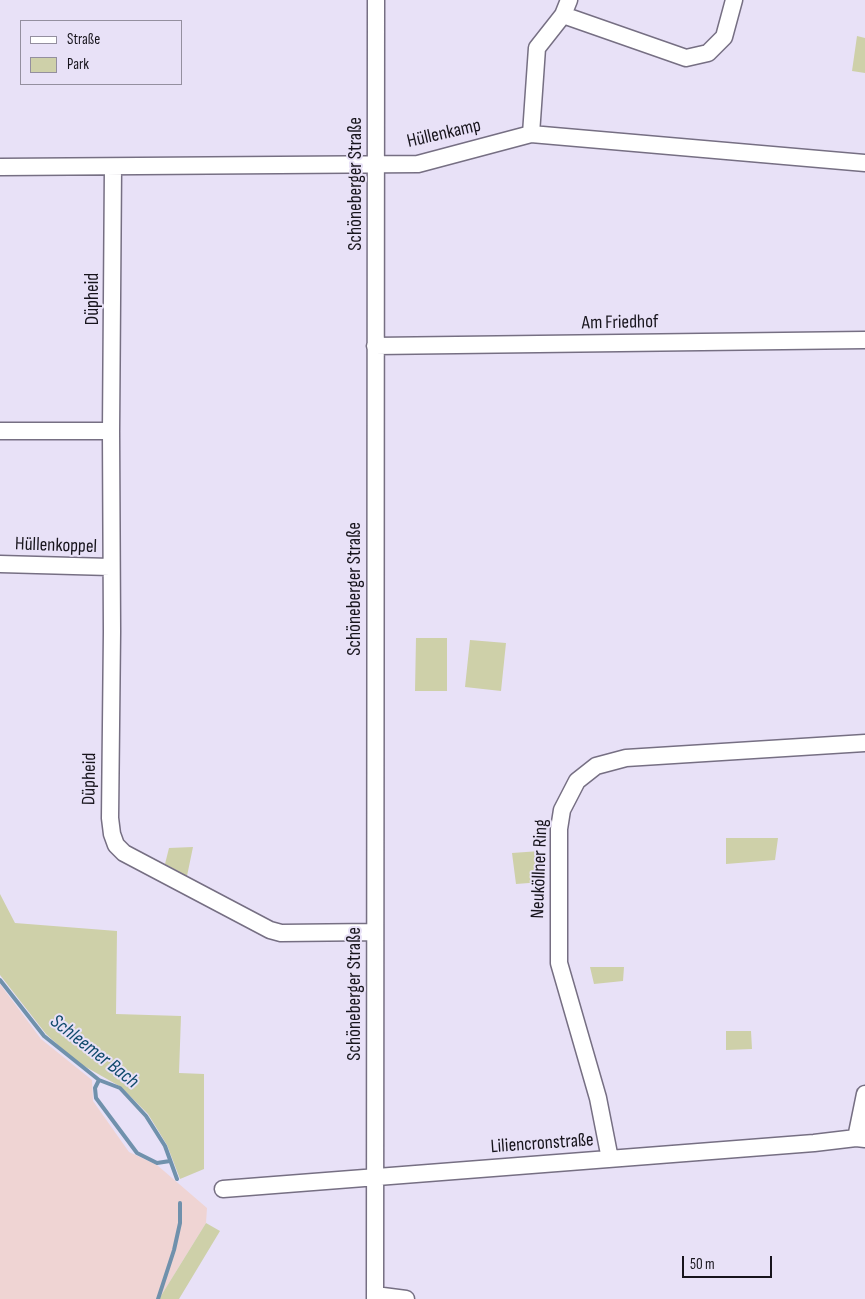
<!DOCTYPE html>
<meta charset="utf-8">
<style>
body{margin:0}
#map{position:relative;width:865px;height:1299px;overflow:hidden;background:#e8e1f7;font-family:"Sofia Sans Condensed",sans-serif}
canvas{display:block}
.legend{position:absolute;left:20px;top:20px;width:162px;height:65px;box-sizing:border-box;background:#e8e1f7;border:1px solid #948f9f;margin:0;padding:6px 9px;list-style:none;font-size:15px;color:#17141c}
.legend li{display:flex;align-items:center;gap:10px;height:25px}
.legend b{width:25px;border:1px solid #948f9f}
.scale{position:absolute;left:682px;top:1256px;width:90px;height:22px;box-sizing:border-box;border:2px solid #17141c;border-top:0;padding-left:6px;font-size:15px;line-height:18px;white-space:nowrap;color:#17141c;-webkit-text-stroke:4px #e8e1f7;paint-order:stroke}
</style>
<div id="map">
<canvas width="865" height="1299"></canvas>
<ul class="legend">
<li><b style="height:6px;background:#fff"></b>Straße</li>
<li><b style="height:14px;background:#ced0a9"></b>Park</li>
</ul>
<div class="scale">50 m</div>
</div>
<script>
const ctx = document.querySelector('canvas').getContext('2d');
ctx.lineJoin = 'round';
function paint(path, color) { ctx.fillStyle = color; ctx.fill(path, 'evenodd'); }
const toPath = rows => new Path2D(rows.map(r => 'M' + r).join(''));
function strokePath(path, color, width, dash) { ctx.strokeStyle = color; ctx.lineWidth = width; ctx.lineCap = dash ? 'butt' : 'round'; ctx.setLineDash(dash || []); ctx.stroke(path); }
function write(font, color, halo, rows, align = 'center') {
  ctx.font = font + ' "Sofia Sans Condensed",sans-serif'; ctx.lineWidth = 4; ctx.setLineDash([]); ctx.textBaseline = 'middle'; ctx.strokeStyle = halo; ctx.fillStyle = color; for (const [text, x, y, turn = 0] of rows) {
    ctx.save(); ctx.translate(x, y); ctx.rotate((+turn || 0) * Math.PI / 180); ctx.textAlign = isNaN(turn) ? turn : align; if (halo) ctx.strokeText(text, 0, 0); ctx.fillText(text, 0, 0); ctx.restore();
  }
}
const medical = toPath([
 [0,984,41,1039,92,1080,93,1101,129,1152,157,1165,207,1208,206,1223,159,1299,0,1299]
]);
const green = toPath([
 [857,36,865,38,865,73,852,71],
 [416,638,447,638,447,691,415,691],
 [470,640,506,643,501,691,465,687],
 [726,838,778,838,775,860,726,864],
 [193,847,187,876,165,864,169,848],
 [540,851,542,882,516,884,512,853],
 [0,894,15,923,117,931,116,1014,181,1016,179,1073,204,1074,204,1169,180,1179,167,1145,148,1114,121,1087,77,1062,46,1034,0,975],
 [590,967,624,967,623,981,594,984],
 [726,1031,751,1031,752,1049,726,1050],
 [206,1223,220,1231,179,1299,159,1299]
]);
const stream = toPath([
 [0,980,44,1036,99,1080,120,1088,146,1116,165,1146,177,1179],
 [99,1080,95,1088,96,1098,137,1153,157,1163,170,1161],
 [158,1299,174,1250,180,1223,180,1203]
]);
const minor = toPath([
 [563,15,686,58,708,53,724,37,734,0],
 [531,134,537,48,563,15,569,0],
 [0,167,418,164,531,134,865,163],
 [113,167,111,431,112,632,110,818,112,834,116,845,124,853,270,930,281,933,375,932],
 [375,346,865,340],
 [0,431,111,431],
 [0,564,110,567],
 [856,1138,865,1094],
 [610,1159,598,1098,559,963,559,829,562,810,577,781,596,766,626,758,865,743],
 [223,1189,814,1143,856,1138,865,1139],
 [375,1295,406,1299],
 [375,1299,376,0]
]);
const streetNames = [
 ["Hüllenkamp",444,134,-13],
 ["Schöneberger Straße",356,184,-90],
 ["Düpheid",93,299,-90],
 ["Am Friedhof",620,323,-1],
 ["Hüllenkoppel",56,546,2],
 ["Schöneberger Straße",355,589,-90],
 ["Düpheid",90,779,-89],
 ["Neuköllner Ring",540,869,-88],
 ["Schöneberger Straße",355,994,-90],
 ["Liliencronstraße",542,1144,-4]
];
const waterNames = [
 ["Schleemer Bach",94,1052,38]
];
paint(medical, '#efd4d3');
paint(green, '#ced0a9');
strokePath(stream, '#7091ac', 4);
strokePath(minor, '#766f83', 19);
strokePath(minor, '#fff', 16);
write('19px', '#17141c', '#e8e1f7', streetNames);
write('italic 20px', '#104a6c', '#e8e1f7', waterNames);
</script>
